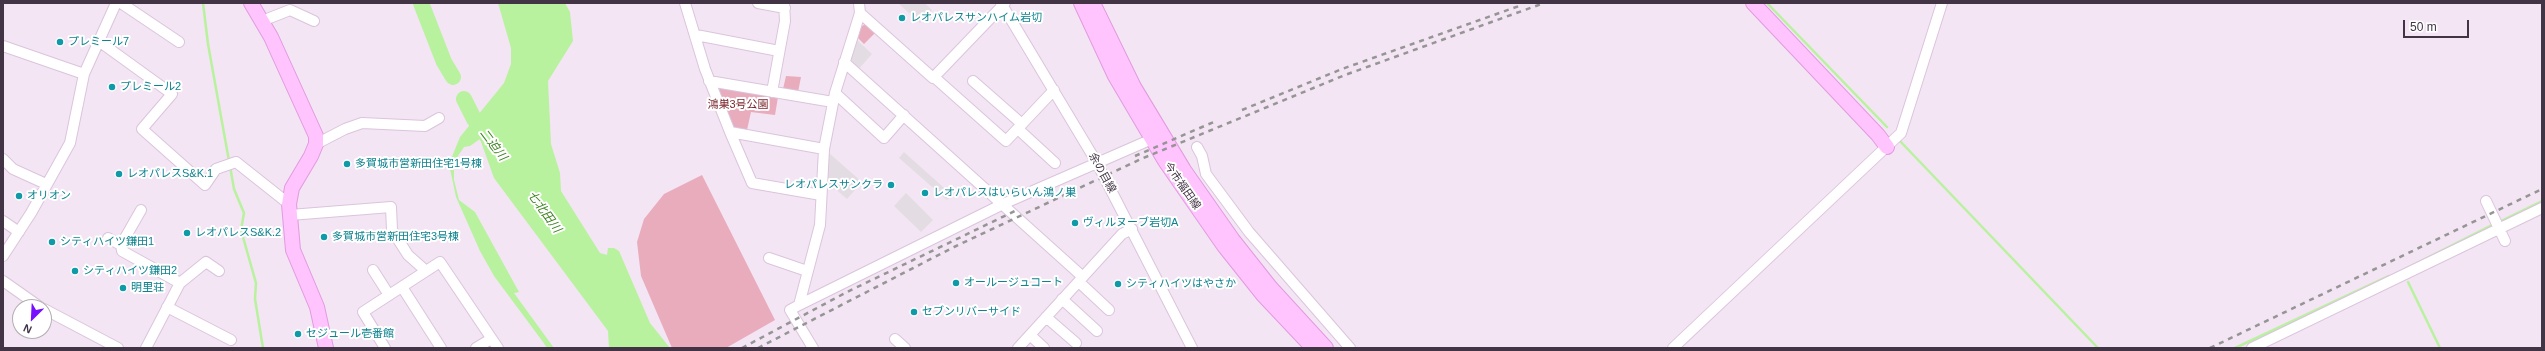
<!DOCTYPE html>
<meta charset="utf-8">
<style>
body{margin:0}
#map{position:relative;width:2545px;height:351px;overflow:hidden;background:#f3e5f3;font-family:Arial,sans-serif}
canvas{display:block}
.frame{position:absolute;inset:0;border:4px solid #433445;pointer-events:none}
.north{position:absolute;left:12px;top:299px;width:40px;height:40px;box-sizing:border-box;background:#fff;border:1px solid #b4aeb5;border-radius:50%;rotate:204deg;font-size:11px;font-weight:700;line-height:16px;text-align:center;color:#433445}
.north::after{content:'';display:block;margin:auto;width:14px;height:18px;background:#7710ff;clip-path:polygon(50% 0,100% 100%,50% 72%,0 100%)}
.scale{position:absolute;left:2403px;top:20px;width:66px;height:18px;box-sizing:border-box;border:2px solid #433445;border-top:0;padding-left:5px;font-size:12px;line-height:14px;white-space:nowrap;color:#433445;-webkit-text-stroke:3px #fff;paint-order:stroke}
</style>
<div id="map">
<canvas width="2545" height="351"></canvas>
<div class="frame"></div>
<div class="north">N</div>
<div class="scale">50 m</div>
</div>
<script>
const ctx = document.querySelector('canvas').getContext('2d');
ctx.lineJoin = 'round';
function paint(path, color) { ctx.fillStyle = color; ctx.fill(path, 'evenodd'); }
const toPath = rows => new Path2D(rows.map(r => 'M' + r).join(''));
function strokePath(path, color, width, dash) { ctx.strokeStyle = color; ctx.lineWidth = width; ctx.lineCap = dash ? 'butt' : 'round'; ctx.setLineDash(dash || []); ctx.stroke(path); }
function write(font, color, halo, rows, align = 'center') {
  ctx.font = font + ' Arial,"Noto Sans JP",sans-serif'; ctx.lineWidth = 4; ctx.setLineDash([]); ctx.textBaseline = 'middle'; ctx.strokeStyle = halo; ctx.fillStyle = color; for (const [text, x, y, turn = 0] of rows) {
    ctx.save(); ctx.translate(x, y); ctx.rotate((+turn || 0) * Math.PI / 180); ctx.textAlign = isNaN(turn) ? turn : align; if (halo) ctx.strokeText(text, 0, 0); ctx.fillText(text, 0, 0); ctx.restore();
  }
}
const green = toPath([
 [865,24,875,33,864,44,858,38,861,27],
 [786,76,801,77,798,92,783,89],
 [721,87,778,97,775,115,751,112,747,130,736,128,730,124,718,92],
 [702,175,775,320,726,348,672,348,641,276,637,242,644,219,664,194]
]);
const parking = toPath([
 [898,3,925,3,932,10,920,23],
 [856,39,872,54,857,71,848,62],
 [904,152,952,195,947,200,899,158],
 [829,153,862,182,847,199,826,181],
 [906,193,933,220,921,232,894,206]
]);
const water = toPath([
 [498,3,565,3,570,12,573,41,548,81,551,144,560,173,561,191,600,253,607,255,608,248,614,248,619,251,650,323,670,348,609,348,608,331,494,178,480,139,470,146,464,147,454,162,454,180,459,200,475,212,519,292,514,293,554,348,547,348,543,342,494,276,480,251,456,197,449,164,460,137,504,83,511,64,511,48]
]);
const stream = toPath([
 [203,3,208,44,229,161],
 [1767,3,1887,127],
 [1899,140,2098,348],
 [230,166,234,189,244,213,241,230,256,283,255,299,263,348],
 [2499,222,2542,201],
 [2413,265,2494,224],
 [2408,282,2440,348],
 [2235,348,2389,276]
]);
const river = toPath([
 [421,3,444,62,453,77],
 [464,99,474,119,487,136]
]);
const street = toPath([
 [121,3,179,42],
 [685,3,705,69,730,132,824,149],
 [758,3,785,8],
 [1001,3,1097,163,1192,348],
 [860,13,933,78,1005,3],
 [262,21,290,10,314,21],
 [696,35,779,51],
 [100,42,172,94,142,129,205,185,216,169,236,162,289,204],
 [3,46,84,74],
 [844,62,1083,277],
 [934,77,1006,141,1054,90],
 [709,81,833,102],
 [973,81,1022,124],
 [772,92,785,21,784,3],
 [835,93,884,138,904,115],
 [1018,129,1055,163],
 [730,132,752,183,821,195],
 [316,144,345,129,362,123,425,126,439,118],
 [1197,147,1202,156,1206,174,1249,232,1350,348],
 [3,159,13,169,46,184],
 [2486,201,2505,241],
 [141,210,121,245,122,251,180,283],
 [290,215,391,207,392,230,408,255,426,271],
 [3,221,19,232],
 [108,238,121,245],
 [3,256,31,213,70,143,84,74,116,3],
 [769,258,807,271],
 [373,270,389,295],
 [3,281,40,307],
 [1079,282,1109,310],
 [402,287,441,348],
 [1062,299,1097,331],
 [799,305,1003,204,1152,139],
 [167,307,231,340],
 [44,309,118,348],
 [1046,317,1076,343],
 [1030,335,1044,348],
 [895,339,905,348],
 [146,348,180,283,206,262,219,271],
 [385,348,363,312,440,262,498,348],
 [476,348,491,339],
 [813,348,790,310,799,305,820,225,824,149,835,93,860,13,859,3],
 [1018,348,1122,234,1132,229],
 [1673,348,1901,133,1942,3],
 [2252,348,2542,208]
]);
const secondary = toPath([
 [251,3,271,37,316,136,316,144,311,156,292,188,289,204,293,250,317,307,326,348],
 [1081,3,1115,76,1165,161,1224,246,1263,295,1313,348],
 [1093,3,1134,87,1184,170,1233,240,1271,288,1326,348],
 [1753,3,1878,135,1887,147]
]);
const rail = toPath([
 [1242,110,1342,69,1519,6],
 [1135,156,1216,121],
 [742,348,847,292,1017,210],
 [758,348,954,247,1141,159,1345,75,1544,3],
 [2210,348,2542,189]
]);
const markers = [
 [902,18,4,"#0f9aa8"],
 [60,42,4,"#0f9aa8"],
 [112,87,4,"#0f9aa8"],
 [347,164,4,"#0f9aa8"],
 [119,174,4,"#0f9aa8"],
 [891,185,4,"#0f9aa8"],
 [925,193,4,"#0f9aa8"],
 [19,196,4,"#0f9aa8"],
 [1075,223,4,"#0f9aa8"],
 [187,233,4,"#0f9aa8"],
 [324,237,4,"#0f9aa8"],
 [52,242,4,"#0f9aa8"],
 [75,271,4,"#0f9aa8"],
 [956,283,4,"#0f9aa8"],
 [1118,284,4,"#0f9aa8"],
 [123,288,4,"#0f9aa8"],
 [914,312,4,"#0f9aa8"],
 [298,334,4,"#0f9aa8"]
];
const cultureNames = [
 ["レオパレスサンハイム岩切",910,18],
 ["プレミール7",68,42],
 ["プレミール2",120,87],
 ["多賀城市営新田住宅1号棟",355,164],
 ["レオパレスS&K.1",127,174],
 ["レオパレスサンクラ",883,185,"right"],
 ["レオパレスはいらいん鴻ノ巣",933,193],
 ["オリオン",27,196],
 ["ヴィルヌーブ岩切A",1083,223],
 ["レオパレスS&K.2",195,233],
 ["多賀城市営新田住宅3号棟",332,237],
 ["シティハイツ鎌田1",60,242],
 ["シティハイツ鎌田2",83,271],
 ["オールージュコート",964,283],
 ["シティハイツはやさか",1126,284],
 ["明里荘",131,288],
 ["セブンリバーサイド",922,312],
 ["セジュール壱番館",306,334]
];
const parkNames = [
 ["鴻巣3号公園",738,105]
];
const streetNames = [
 ["余の目線",1102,173,61],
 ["今市福田線",1182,186,55]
];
const waterNames = [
 ["二迫川",493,145,53],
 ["七北田川",544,212,54]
];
paint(green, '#e9acbc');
paint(parking, '#e3dde3');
paint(water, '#b8f29e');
strokePath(stream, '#b8f29e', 2.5);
strokePath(river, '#b8f29e', 16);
strokePath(street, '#dbc4dd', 12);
strokePath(secondary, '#e19be0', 16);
strokePath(street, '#fff', 10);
strokePath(secondary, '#ffc3fd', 14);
strokePath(rail, '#959595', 2.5, [5, 5]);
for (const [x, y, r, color] of markers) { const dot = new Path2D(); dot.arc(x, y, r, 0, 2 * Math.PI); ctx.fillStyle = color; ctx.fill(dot); strokePath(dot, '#fff', 1.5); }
write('11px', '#0d838f', '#fff', cultureNames, 'left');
write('11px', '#79262e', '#fff', parkNames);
write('11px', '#433445', '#fff', streetNames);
write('italic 12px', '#3f8422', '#fff', waterNames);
</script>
